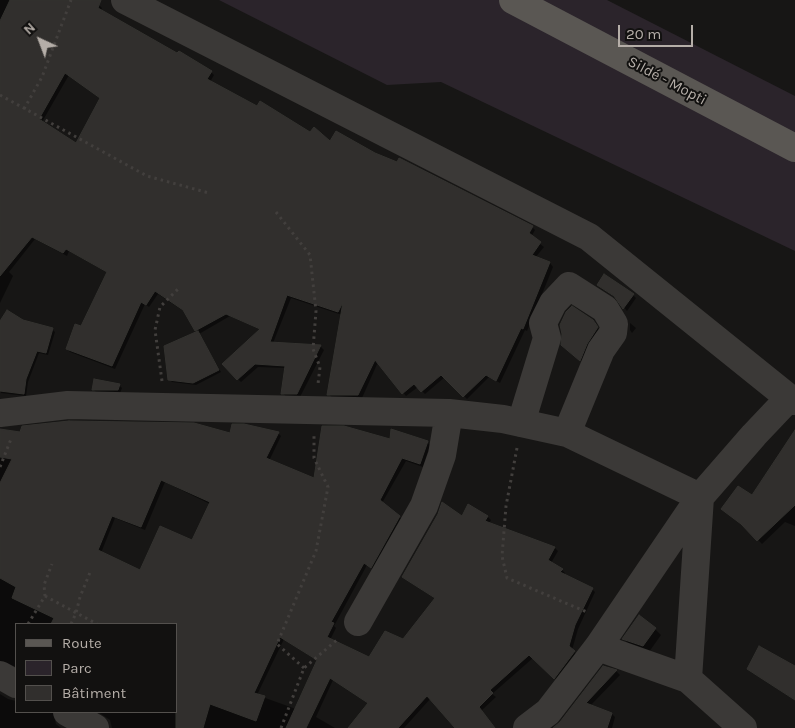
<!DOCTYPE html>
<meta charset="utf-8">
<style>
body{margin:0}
#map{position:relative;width:795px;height:728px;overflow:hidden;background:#171615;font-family:Karla,sans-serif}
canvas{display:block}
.legend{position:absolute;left:15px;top:623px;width:162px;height:90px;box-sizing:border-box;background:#121110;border:1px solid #53504d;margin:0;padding:6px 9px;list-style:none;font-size:15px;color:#b5aea8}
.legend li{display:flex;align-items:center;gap:10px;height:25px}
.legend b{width:25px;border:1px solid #53504d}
.north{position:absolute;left:15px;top:15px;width:50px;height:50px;-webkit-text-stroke:4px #121110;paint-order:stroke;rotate:317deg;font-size:14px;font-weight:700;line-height:20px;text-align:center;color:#b5aea8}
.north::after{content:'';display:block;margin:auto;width:18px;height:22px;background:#b5aea8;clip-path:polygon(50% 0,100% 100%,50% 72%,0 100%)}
.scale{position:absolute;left:618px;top:25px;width:75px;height:22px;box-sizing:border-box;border:2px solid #b5aea8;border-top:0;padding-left:6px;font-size:15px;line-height:18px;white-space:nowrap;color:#b5aea8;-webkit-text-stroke:4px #121110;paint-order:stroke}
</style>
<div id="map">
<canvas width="795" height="728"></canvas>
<ul class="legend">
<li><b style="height:6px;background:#5a5753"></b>Route</li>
<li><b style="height:14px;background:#2b242b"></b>Parc</li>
<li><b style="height:14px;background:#312f2d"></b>Bâtiment</li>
</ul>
<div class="north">N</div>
<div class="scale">20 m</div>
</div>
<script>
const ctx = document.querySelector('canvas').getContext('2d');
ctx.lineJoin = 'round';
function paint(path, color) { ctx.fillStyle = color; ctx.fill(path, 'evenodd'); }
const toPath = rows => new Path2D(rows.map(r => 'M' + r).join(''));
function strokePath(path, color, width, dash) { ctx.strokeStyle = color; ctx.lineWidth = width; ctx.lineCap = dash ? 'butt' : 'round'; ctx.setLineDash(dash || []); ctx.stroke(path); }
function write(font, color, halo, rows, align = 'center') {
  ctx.font = font + ' Karla,sans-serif'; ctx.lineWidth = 4; ctx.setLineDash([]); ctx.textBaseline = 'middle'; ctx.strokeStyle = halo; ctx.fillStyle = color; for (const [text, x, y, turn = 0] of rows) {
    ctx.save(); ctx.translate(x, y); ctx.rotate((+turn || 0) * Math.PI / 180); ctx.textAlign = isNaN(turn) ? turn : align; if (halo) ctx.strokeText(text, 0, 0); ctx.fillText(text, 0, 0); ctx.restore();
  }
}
const green = toPath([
 [219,0,607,0,795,96,795,251,441,82,387,85]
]);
const shadow = toPath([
 [0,0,88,0,99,5,102,8,101,12,211,72,214,75,210,82,310,134,526,239,533,228,535,230,531,237,544,247,535,258,550,263,553,267,527,331,525,330,500,383,489,377,467,399,445,377,425,394,418,387,406,396,378,362,362,398,332,398,329,394,342,315,291,298,273,343,321,347,324,350,300,397,286,397,283,393,286,368,258,367,241,382,224,365,261,330,230,316,199,334,221,372,196,385,172,382,169,379,198,332,185,312,158,294,149,307,145,304,115,369,70,352,67,349,82,328,108,273,69,251,67,256,35,239,9,272,13,276,0,303],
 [69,75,102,99,76,145,42,122],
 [598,285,633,295,636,298,627,311,616,298],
 [630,323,636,328,632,333,630,330],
 [596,324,600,331,583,363,565,348],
 [52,329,55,332,48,355,39,353,28,382,26,396,1,393,0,377],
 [119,385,122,388,120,393,96,392,93,389],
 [0,430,21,434,231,435,278,433,281,436,269,461,315,480,391,440,427,442,430,445,423,467,406,461,382,503,403,520,374,570,367,565,334,626,336,628,330,640,370,659,404,640,436,599,403,577,463,518,469,506,488,517,491,520,489,524,555,548,558,551,551,563,562,570,565,573,564,575,592,589,595,592,578,629,572,650,578,655,558,681,533,658,492,694,496,697,481,711,494,728,457,728,431,698,404,728,349,728,369,703,333,680,316,717,335,728,112,728,110,720,98,712,176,712,176,624,16,624,16,667,4,662,0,663],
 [165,482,210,504,192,542,140,572,101,553,115,518,145,530],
 [284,639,318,661,296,709,257,695],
 [795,456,795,526,785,522,762,544,746,527,753,497],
 [655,629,661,635,649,652,630,645,624,639],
 [604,667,616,671,620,675,590,706,612,714,615,717,612,728,555,728,561,722],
 [795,667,795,700,748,669],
 [0,694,8,699,16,701,16,712,55,712,54,716,56,724,61,728,0,728]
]);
const building = toPath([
 [10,0,101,0,98,8,177,53,179,51,212,71,207,79,257,106,260,101,310,132,314,127,330,141,336,131,375,153,397,162,399,158,533,226,529,233,541,242,532,255,550,262,523,329,521,328,496,381,486,375,463,397,441,375,421,392,414,384,402,394,375,360,358,395,327,395,343,302,338,312,287,295,270,342,321,345,297,394,281,394,285,366,255,364,237,380,222,364,260,329,226,314,195,331,183,310,155,291,146,305,141,302,112,366,66,349,75,324,81,326,107,272,66,249,63,253,32,237,0,276,0,21,10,0],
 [65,73,100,98,76,143,39,119,65,73],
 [604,274,634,294,623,309,614,296,597,285,604,274],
 [572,306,593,320,598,327,587,344,580,361,561,345,562,334,560,325,566,312,572,306],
 [7,310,23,320,53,328,46,353,37,351,26,379,24,394,0,391,0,321,7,310],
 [198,331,219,370,193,383,168,380,164,346,198,331],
 [94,379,120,384,118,390,92,390,94,379],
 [69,421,194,423,230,433,232,424,244,424,279,432,266,458,314,478,322,426,344,426,390,439,391,429,428,441,420,464,402,458,380,500,400,516,371,568,364,563,331,622,334,623,327,637,369,657,385,631,403,639,435,598,402,577,438,514,442,502,462,516,468,504,488,516,485,521,555,547,548,560,563,569,560,572,593,588,575,625,569,646,575,651,554,679,529,655,490,690,493,693,479,707,495,728,455,728,427,696,398,728,348,728,368,703,330,678,306,728,286,728,317,660,280,637,254,693,265,696,256,721,210,704,203,728,176,728,176,624,51,624,54,618,12,598,16,587,0,578,0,483,12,459,0,457,0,429,20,432,22,426,69,421],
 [161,480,210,502,192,540,160,526,140,570,98,550,112,516,141,527,161,480],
 [795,430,795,505,757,541,741,524,721,509,738,486,752,495,795,430],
 [639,615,656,628,643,646,622,639,639,615],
 [759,646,795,666,795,700,747,669,759,646],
 [603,666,617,670,586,703,612,713,607,728,553,728,560,722,603,666]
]);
const path = toPath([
 [0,95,147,176,209,193],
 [24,109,42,77,71,0],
 [276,212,310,255,316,311,313,349,320,367,318,384],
 [162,381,155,330,160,307,179,288],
 [517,448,506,506,502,556,507,578,589,613],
 [0,467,11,439],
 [45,596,97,624],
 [28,624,45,596,44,585,52,564],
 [71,624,76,613,80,597,91,570],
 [304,668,277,644,316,551,328,487,314,458,314,435],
 [281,728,304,668,338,639]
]);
const minor = toPath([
 [125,0,589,237,789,398,795,401],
 [0,413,68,405,449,413,503,419,567,433,700,497,688,679],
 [521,423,547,338,543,323,553,303,569,286,605,309,614,324,613,333,601,350,567,433],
 [358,622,424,506,442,455,449,413],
 [598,647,688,679,743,728],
 [0,675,16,684],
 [67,712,95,728],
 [527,728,548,712,598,647,700,497,754,435,789,398]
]);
const major = toPath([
 [513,0,795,148]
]);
const streetNames = [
 ["Sildé - Mopti",667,81,28]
];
paint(green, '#2b242b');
paint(shadow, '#0007');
paint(building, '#312f2d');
strokePath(building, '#33322f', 1);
strokePath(path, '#423f3d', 3, [2.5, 4]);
strokePath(minor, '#3b3937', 28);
strokePath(major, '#5a5753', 28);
write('15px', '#b5aea8', '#121110', streetNames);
</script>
